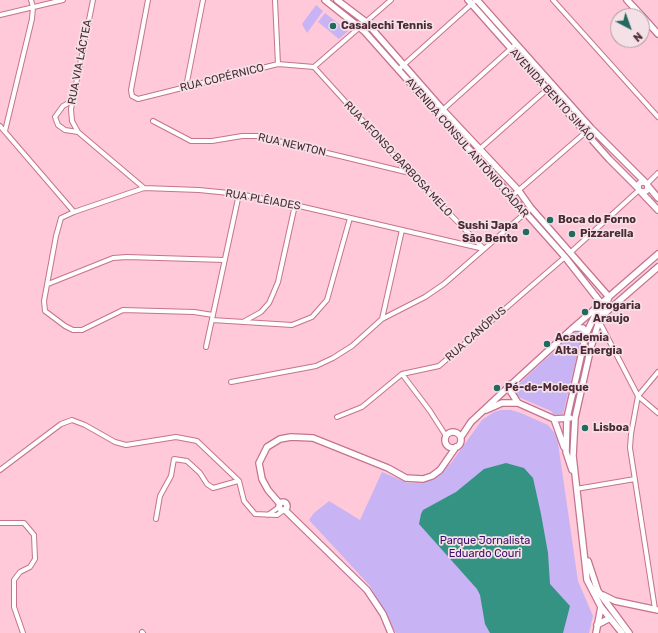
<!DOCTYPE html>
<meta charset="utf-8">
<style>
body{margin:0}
#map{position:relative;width:658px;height:633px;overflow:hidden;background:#ffc9d9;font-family:Rubik,sans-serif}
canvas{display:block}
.north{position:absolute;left:610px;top:8px;width:40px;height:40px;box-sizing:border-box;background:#f4e1e7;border:1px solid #b197a0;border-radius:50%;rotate:139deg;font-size:11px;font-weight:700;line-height:16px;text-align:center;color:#4c2935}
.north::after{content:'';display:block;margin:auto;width:14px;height:18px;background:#23695d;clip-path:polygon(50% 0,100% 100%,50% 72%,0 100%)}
</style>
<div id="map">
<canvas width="658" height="633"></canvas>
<div class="north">N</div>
</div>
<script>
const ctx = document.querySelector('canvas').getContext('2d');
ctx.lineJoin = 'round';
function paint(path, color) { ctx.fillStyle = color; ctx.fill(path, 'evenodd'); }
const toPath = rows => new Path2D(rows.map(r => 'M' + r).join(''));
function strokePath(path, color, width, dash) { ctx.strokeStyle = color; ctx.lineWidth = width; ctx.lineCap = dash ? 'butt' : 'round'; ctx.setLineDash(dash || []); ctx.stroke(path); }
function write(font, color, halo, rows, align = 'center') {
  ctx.font = font + ' Rubik,sans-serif'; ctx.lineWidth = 3.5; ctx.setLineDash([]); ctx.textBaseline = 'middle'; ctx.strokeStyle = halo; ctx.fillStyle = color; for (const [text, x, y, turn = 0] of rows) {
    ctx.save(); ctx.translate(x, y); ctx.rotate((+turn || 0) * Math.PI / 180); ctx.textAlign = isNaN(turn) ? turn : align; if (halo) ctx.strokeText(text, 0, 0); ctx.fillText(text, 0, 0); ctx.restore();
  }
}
const green = toPath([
 [316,5,323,11,307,33,302,24],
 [325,13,348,31,339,39,318,22],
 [575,332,581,333,583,336,582,343,579,347,563,414,554,415,551,411,516,396,514,390,516,383,520,383],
 [501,410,511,410,521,413,548,425,557,436,578,581,593,616,589,633,396,633,370,586,309,520,314,513,329,501,360,520,382,472,408,483,425,482,436,477,451,463,482,420,494,412]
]);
const water = toPath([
 [506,463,524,468,533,478,541,514,548,553,550,584,570,606,563,633,490,633,485,624,480,595,477,589,419,524,421,514,423,510,456,492,484,469]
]);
const street = toPath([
 [93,0,71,109,72,121,78,132,144,188],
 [148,0,131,90,132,96,138,99,278,64,314,67],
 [275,0,278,64],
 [553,0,658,117],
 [0,15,63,0],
 [314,67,410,173,484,249],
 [314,67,391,0],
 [398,70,476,0],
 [186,87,203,0],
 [72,101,63,106,55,117,58,125,65,130,78,132],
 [437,115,516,44],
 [153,121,191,141,212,141,242,136,257,136,410,173],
 [0,126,74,212],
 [5,131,32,19,33,7,31,0],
 [473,155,553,84],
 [647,184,658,173],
 [512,196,587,131],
 [571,252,639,190],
 [48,284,113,258,127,257,224,260],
 [213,315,194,312,123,310,82,330,73,330,65,326,45,311,44,301,56,236,61,218,74,212,144,188,199,190,239,194,295,205,484,249],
 [382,319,402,230],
 [212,320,292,325,312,317,327,300,350,218],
 [599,321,638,396,658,413],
 [243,322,261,312,269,303,273,294,278,282,295,205],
 [206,347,239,194],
 [402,374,430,411,446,436],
 [231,382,316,366,333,358,352,346,382,319,425,297,444,284,531,208],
 [337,417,362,407,402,374,439,366,565,257],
 [0,470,61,424,72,420,85,425,115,442,126,445,176,437,197,441,239,481,244,501,255,514,277,515,284,510],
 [576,489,635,479],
 [268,515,279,507],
 [156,519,160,496,171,476,174,459,187,461,200,473,207,484,213,488,238,481],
 [0,523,24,523,34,535,35,559,30,567,20,572,14,580,14,607,23,633],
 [655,609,630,448,631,434,638,396,658,372],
 [142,632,143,633]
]);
const secondary = toPath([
 [325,0,364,31,565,257,601,303],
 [337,0,366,22,443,110,519,191,531,208,609,297],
 [468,0,609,159,638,188],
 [477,0,591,128,645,182],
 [627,0,642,16],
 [642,16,658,34],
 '638 187a5 5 0 1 1 10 0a5 5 0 1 1-10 0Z',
 [648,186,658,198],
 [641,192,658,210],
 [609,297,599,321,591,347,575,418,573,456,587,580,601,607,622,633],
 [604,314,658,267],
 [573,328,583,328,587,336],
 [511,384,511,392,518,403],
 [486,410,502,403,518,403,554,419,570,418],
 [554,419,564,447],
 '445 440a8 8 0 1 1 16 0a8 8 0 1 1-16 0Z',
 [461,437,471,422,502,393,573,328,658,254],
 [572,470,566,452,567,418,586,334,599,307],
 '279 506a4 4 0 1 1 8 0a4 4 0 1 1-8 0Z',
 [280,504,268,490,262,479,259,463,267,447,280,439,291,437,313,438,388,468,406,478,423,479,432,476,440,470,456,447],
 [285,510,367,590,383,614,391,633],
 [588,561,598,591,629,633],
 [603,595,615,601,658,610],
 [597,625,610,618],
 [596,633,601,607]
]);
const markers = [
 [333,26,4,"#23695d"],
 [550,220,4,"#23695d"],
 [526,232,4,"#23695d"],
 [572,234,4,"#23695d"],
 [585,312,4,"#23695d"],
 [547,344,4,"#23695d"],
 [497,388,4,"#23695d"],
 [585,428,4,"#23695d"]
];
const poiNames = [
 ["Casalechi Tennis",341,26],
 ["Boca do Forno",558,220],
 ["Sushi Japa",518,226,"right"],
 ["São Bento",518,239,"right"],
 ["Pizzarella",580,234],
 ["Drogaria",593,306],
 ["Araujo",593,319],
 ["Academia",555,338],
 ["Alta Energia",555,351],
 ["Pé-de-Moleque",505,388],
 ["Lisboa",593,428]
];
const streetNames = [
 ["RUA VIA LÁCTEA",80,62,-79],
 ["RUA COPÉRNICO",222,78,-14],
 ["AVENIDA BENTO SIMÃO",552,95,48],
 ["RUA NEWTON",292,145,13],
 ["AVENIDA CONSUL ANTÔNIO CADAR",467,148,49],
 ["RUA AFONSO BARBOSA MELO",398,159,47],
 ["RUA PLÊIADES",263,200,10],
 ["RUA CANÓPUS",476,334,-41]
];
const parkNames = [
 ["Parque Jornalista",485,541],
 ["Eduardo Couri",485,554]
];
paint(green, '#c8b3f4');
paint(water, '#349382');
strokePath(street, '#c5738e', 6);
strokePath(secondary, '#c5738e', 8);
strokePath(street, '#fff', 4);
strokePath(secondary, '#fff', 5.5);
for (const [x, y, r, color] of markers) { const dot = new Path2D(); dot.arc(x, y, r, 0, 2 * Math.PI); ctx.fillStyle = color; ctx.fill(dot); strokePath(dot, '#f4e1e7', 1.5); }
write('bold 11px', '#4c2935', '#f4e1e7', poiNames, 'left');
write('11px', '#4c2935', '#f4e1e7', streetNames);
write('11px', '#3c0e6c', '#f4e1e7', parkNames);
</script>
